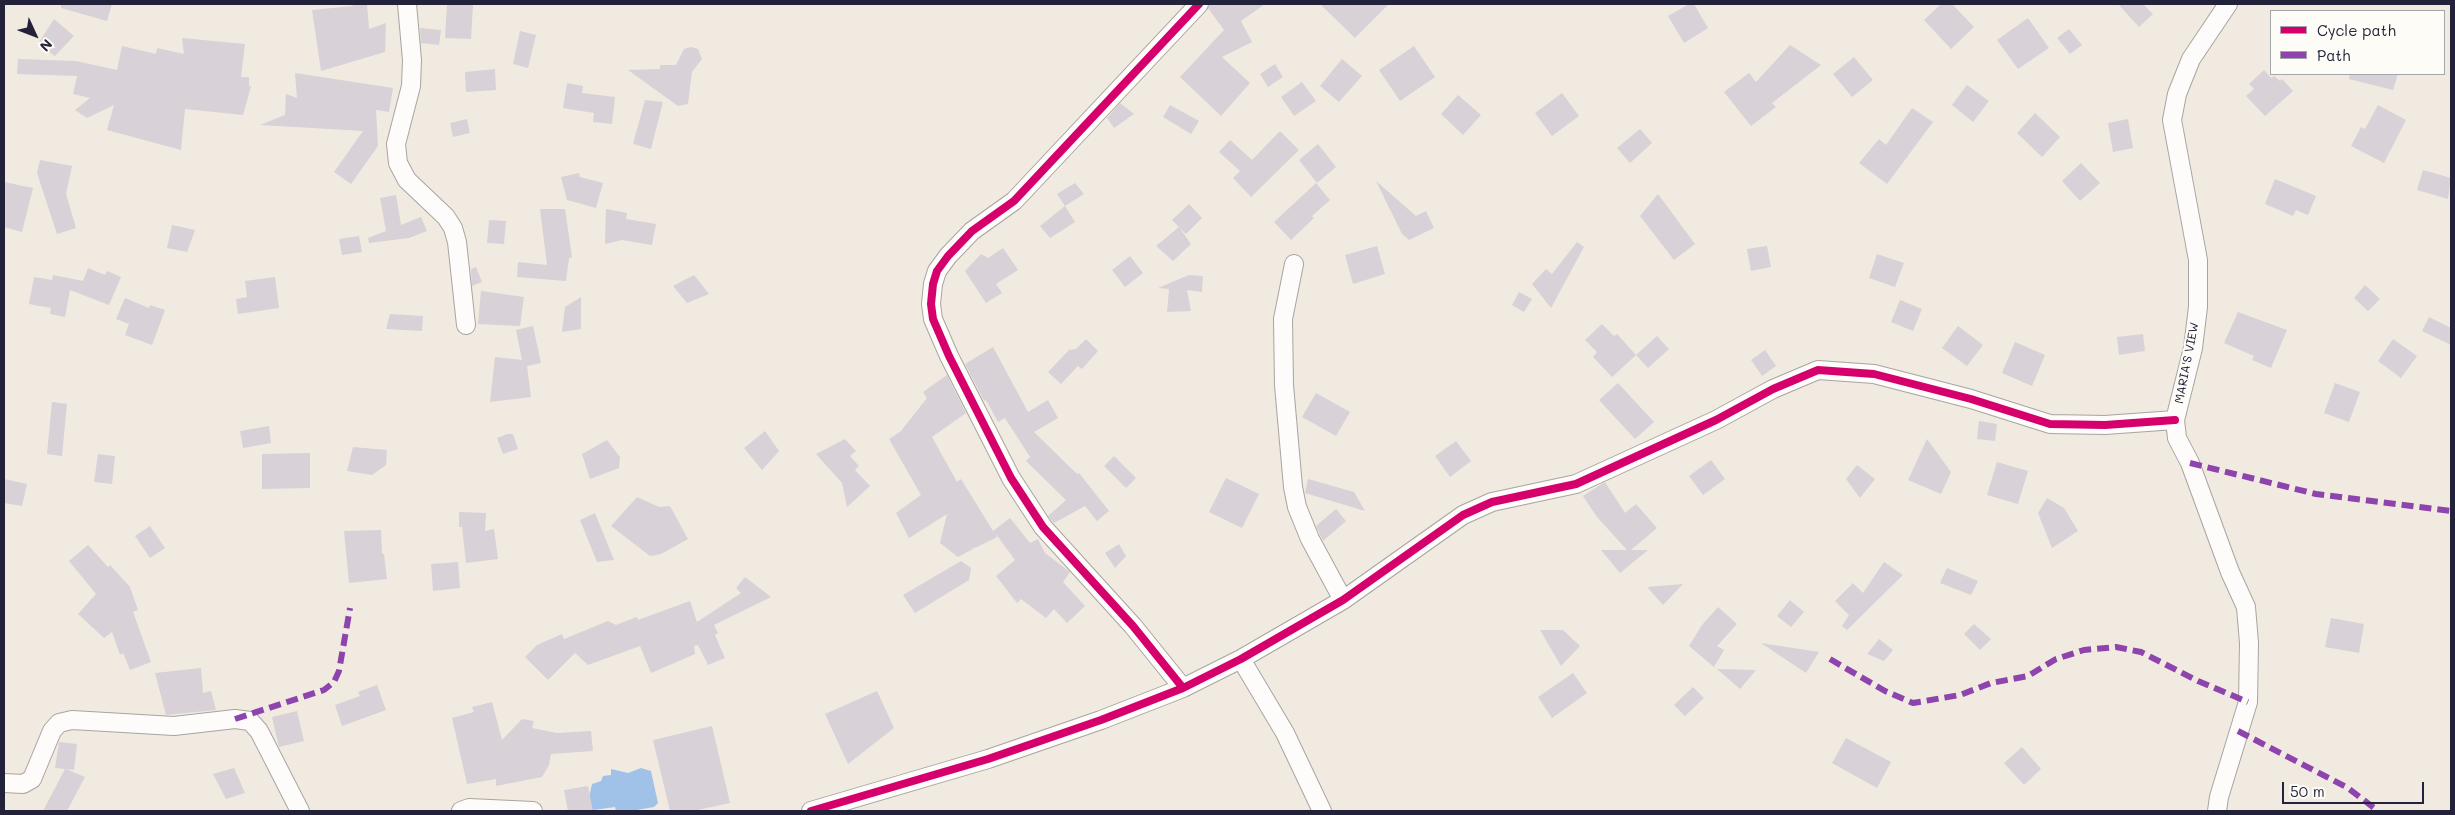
<!DOCTYPE html>
<style>
body{margin:0}
#map{position:relative;width:2455px;height:815px;overflow:hidden;background:#f1eae0;font-family:Mali,sans-serif}
canvas{display:block}
.frame{position:absolute;inset:0;border:5px solid #22223b;pointer-events:none}
.legend{position:absolute;left:2270px;top:10px;width:175px;height:65px;box-sizing:border-box;background:#fdfcf7;border:1px solid #a5a5ac;margin:0;padding:6px 9px;list-style:none;font-size:15px;color:#22223b}
.legend li{display:flex;align-items:center;gap:10px;height:25px}
.legend b{width:25px;border:1px solid #a5a5ac}
.north{position:absolute;left:10px;top:10px;width:50px;height:50px;-webkit-text-stroke:4px #fdfcf7;paint-order:stroke;rotate:133deg;font-size:14px;font-weight:700;line-height:20px;text-align:center;color:#22223b}
.north::after{content:'';display:block;margin:auto;width:18px;height:22px;background:#22223b;clip-path:polygon(50% 0,100% 100%,50% 72%,0 100%)}
.scale{position:absolute;left:2282px;top:782px;width:142px;height:22px;box-sizing:border-box;border:2px solid #22223b;border-top:0;padding-left:6px;font-size:15px;line-height:18px;white-space:nowrap;color:#22223b;-webkit-text-stroke:4px #fdfcf7;paint-order:stroke}
</style>
<div id="map">
<canvas width="2455" height="815"></canvas>
<div class="frame"></div>
<ul class="legend">
<li><b style="height:6px;background:#d6006c"></b>Cycle path</li>
<li><b style="height:6px;background:#8e44ad"></b>Path</li>
</ul>
<div class="north">N</div>
<div class="scale">50 m</div>
</div>
<script>
const ctx = document.querySelector('canvas').getContext('2d');
ctx.lineJoin = 'round';
function paint(path, color) { ctx.fillStyle = color; ctx.fill(path, 'evenodd'); }
const toPath = rows => new Path2D(rows.map(r => 'M' + r).join(''));
function strokePath(path, color, width, dash) { ctx.strokeStyle = color; ctx.lineWidth = width; ctx.lineCap = dash ? 'butt' : 'round'; ctx.setLineDash(dash || []); ctx.stroke(path); }
function write(font, color, halo, rows, align = 'center') {
  ctx.font = font + ' Mali,sans-serif'; ctx.lineWidth = 4.5; ctx.setLineDash([]); ctx.textBaseline = 'middle'; ctx.strokeStyle = halo; ctx.fillStyle = color; for (const [text, x, y, turn = 0] of rows) {
    ctx.save(); ctx.translate(x, y); ctx.rotate((+turn || 0) * Math.PI / 180); ctx.textAlign = isNaN(turn) ? turn : align; if (halo) ctx.strokeText(text, 0, 0); ctx.fillText(text, 0, 0); ctx.restore();
  }
}
const water = toPath([
 [641,768,651,771,658,803,654,807,631,811,616,811,615,807,586,811,592,784,601,781,603,776,611,775,611,769,628,773]
]);
const building = toPath([
 [61,4,112,4,107,21,61,8],
 [352,4,367,4,369,29,386,23,385,52,321,71,312,10,353,6],
 [447,4,473,4,471,39,445,38],
 [1209,4,1265,4,1241,21,1252,42,1222,57,1250,83,1221,116,1180,77,1224,30,1208,8],
 [1320,4,1389,4,1355,38],
 [1689,4,1694,4,1708,28,1684,43,1668,16],
 [1941,4,1952,4,1974,27,1951,49,1924,20],
 [2118,4,2143,4,2153,14,2139,27],
 [2028,18,2049,48,2018,69,1997,40],
 [54,19,74,36,55,56,38,44],
 [420,28,441,30,439,45,421,43],
 [2069,29,2082,45,2070,54,2057,38],
 [520,31,536,35,528,68,513,64],
 [182,38,245,44,241,77,249,77,249,86,251,86,243,115,185,109,181,150,107,130,114,105,87,118,75,110,90,98,73,94,77,76,17,74,18,59,76,61,117,70,122,46,156,54,157,48,184,54],
 [1790,45,1821,65,1772,103,1776,107,1751,126,1724,92,1749,73,1756,82],
 [1414,46,1435,77,1400,101,1379,70],
 [691,47,698,49,702,59,692,72,688,104,678,106,628,70,660,69,660,65,676,65,684,49],
 [1854,57,1873,80,1852,97,1833,74],
 [1342,59,1362,76,1339,102,1320,86],
 [1275,64,1283,77,1268,87,1260,74],
 [495,69,496,90,466,92,465,72],
 [2264,70,2271,78,2274,76,2280,81,2282,79,2293,91,2265,116,2246,96,2254,89,2249,84],
 [295,73,393,88,389,112,376,110,378,146,351,184,334,172,363,131,260,125,285,115,286,94,297,98],
 [2350,74,2398,74,2393,90,2349,79],
 [1302,82,1316,101,1294,116,1281,97],
 [567,83,583,86,582,93,615,97,612,124,593,122,594,113,563,108],
 [1967,85,1989,101,1973,122,1952,105],
 [1562,93,1579,116,1552,136,1535,113],
 [1458,95,1481,115,1463,135,1441,114],
 [645,100,663,102,651,149,633,144],
 [1120,103,1134,114,1114,128,1107,118],
 [1170,105,1199,121,1191,134,1163,117],
 [2378,105,2406,120,2384,163,2351,146,2361,127,2365,129],
 [1912,108,1933,122,1887,184,1859,163,1879,139,1886,145],
 [2035,113,2060,137,2042,157,2017,133],
 [467,119,470,133,453,137,450,123],
 [2128,119,2133,148,2113,152,2108,123],
 [1640,129,1652,143,1630,163,1617,148],
 [1280,131,1299,150,1251,197,1233,178,1240,171,1219,152,1230,140,1252,160],
 [1318,144,1336,167,1317,183,1299,160],
 [40,160,72,166,66,194,76,228,57,234,37,173],
 [2081,163,2100,183,2080,201,2062,181],
 [2423,170,2451,178,2448,199,2417,190],
 [579,173,580,177,603,183,596,208,567,200,561,177],
 [2275,179,2316,196,2308,215,2296,210,2293,216,2265,204],
 [1376,181,1416,216,1426,211,1434,228,1409,240,1402,234],
 [4,182,33,188,22,232,4,227],
 [1075,183,1084,194,1065,206,1057,194],
 [1316,183,1330,200,1312,216,1314,218,1291,240,1274,222],
 [1658,194,1695,244,1674,260,1640,216],
 [396,195,401,225,421,217,427,231,409,238,369,243,368,238,386,231,380,198],
 [1189,204,1202,218,1186,234,1172,220],
 [1065,206,1075,222,1050,238,1040,226],
 [540,209,565,209,572,257,569,258,566,281,517,277,518,262,547,265],
 [606,209,627,213,626,219,656,224,652,245,622,240,605,244],
 [489,220,506,221,504,244,487,243],
 [172,225,195,230,187,252,167,248],
 [1179,227,1191,244,1173,261,1156,246],
 [359,236,362,252,342,255,339,239],
 [1577,242,1584,247,1551,308,1532,284,1546,269,1552,274],
 [1377,246,1385,274,1353,284,1345,255],
 [1767,246,1771,267,1751,271,1747,249],
 [1003,248,1018,270,996,284,1002,293,986,303,965,271,981,254,988,258],
 [1877,254,1904,263,1895,287,1869,278],
 [1130,256,1143,273,1125,287,1112,270],
 [476,267,482,282,472,286,471,269],
 [88,268,105,275,107,271,121,277,109,305,70,290,65,317,50,314,51,308,29,304,34,277,52,280,53,275,83,281],
 [694,275,709,294,687,303,673,286],
 [1189,275,1203,276,1202,292,1187,290,1191,311,1167,312,1169,289,1158,288],
 [275,277,279,308,238,314,236,299,247,297,245,281],
 [2365,285,2380,299,2368,311,2354,298],
 [481,291,524,297,520,326,478,324],
 [1519,292,1532,299,1524,312,1512,305],
 [581,297,581,329,562,332,565,307],
 [125,298,149,308,150,305,165,310,152,345,125,335,129,324,116,319],
 [1900,300,1922,309,1913,331,1891,322],
 [2238,312,2287,330,2271,368,2252,360,2254,356,2224,343],
 [390,314,423,316,422,331,386,329],
 [2429,317,2451,328,2451,345,2422,331],
 [1602,324,1614,336,1617,334,1636,355,1612,377,1593,357,1597,352,1585,340],
 [533,326,541,363,527,366,531,397,490,402,495,357,522,360,516,330],
 [1958,326,1983,345,1967,366,1942,348],
 [2143,334,2145,351,2119,355,2117,337],
 [1657,336,1669,349,1648,368,1636,355],
 [1086,339,1098,351,1082,369,1078,366,1061,384,1048,372,1069,350,1076,349],
 [2393,339,2417,356,2401,378,2378,361],
 [2015,342,2045,355,2032,386,2002,373],
 [993,347,1028,412,1048,400,1058,418,1034,432,1077,474,1079,473,1109,511,1097,521,1085,506,1054,523,1048,516,1066,500,1026,461,1030,457,1005,418,998,422,986,400,984,401,965,364],
 [1765,350,1776,366,1762,376,1751,360],
 [947,375,966,413,932,437,957,482,961,479,993,531,1010,518,1030,543,1038,539,1045,553,1070,572,1063,582,1085,606,1067,623,1054,609,1046,618,1021,599,1017,603,996,576,1015,560,995,533,997,537,975,548,974,547,973,549,958,557,940,543,947,514,909,538,896,513,921,495,889,439,901,431,927,398,923,392],
 [1618,383,1654,422,1635,439,1599,400],
 [2335,383,2360,392,2349,422,2324,413],
 [1316,393,1350,412,1336,436,1302,417],
 [52,402,67,404,62,456,47,454],
 [1979,421,1997,424,1995,441,1977,439],
 [269,426,271,443,243,448,240,431],
 [765,431,779,451,762,470,744,448],
 [507,434,513,434,518,449,503,454,497,438],
 [845,439,856,451,850,456,859,466,855,470,870,486,847,507,842,483,816,454],
 [1927,439,1951,472,1941,494,1908,480],
 [607,440,620,457,619,468,590,479,582,454],
 [1456,441,1471,461,1450,477,1435,456],
 [353,447,387,450,386,465,372,475,347,471],
 [310,453,310,488,262,489,262,454],
 [98,454,115,456,112,484,94,482],
 [1114,456,1136,478,1126,488,1104,466],
 [1711,460,1725,479,1703,495,1689,476],
 [1997,462,2028,471,2018,504,1987,495],
 [1857,465,1875,479,1860,498,1846,479],
 [1226,478,1259,494,1242,528,1209,512],
 [4,479,27,484,22,506,4,503],
 [1308,479,1354,492,1365,511,1305,493],
 [1605,482,1625,513,1636,504,1657,528,1631,550,1648,550,1620,573,1601,550,1627,550,1597,517,1583,496],
 [637,497,659,507,670,506,688,539,661,554,650,556,611,526],
 [2047,498,2064,508,2078,531,2052,548,2038,513],
 [1336,509,1346,521,1323,541,1316,526],
 [459,512,486,513,485,531,494,529,498,559,466,563,462,527,459,527],
 [595,513,614,560,597,562,580,520],
 [150,526,165,548,150,558,135,536],
 [381,530,382,554,384,554,387,579,349,583,344,531],
 [1119,544,1126,556,1115,568,1105,553],
 [88,545,108,567,110,565,130,587,138,610,133,612,151,662,130,670,123,653,120,655,112,632,104,638,78,614,96,594,69,561],
 [961,561,971,568,969,580,915,613,903,595],
 [458,562,460,588,433,591,431,564],
 [1884,562,1903,575,1847,630,1842,626,1849,615,1835,601,1853,583,1863,593],
 [1947,568,1978,581,1971,595,1940,583],
 [745,577,771,597,714,625,718,633,715,635,725,658,708,665,698,645,694,646,695,654,651,673,640,646,588,665,575,653,548,680,525,657,537,645,562,634,564,639,608,621,616,625,637,617,638,620,690,601,697,622,741,593,736,588],
 [1683,584,1663,605,1647,587],
 [1790,600,1804,612,1791,627,1777,616],
 [1718,607,1737,624,1717,646,1724,650,1714,667,1689,646,1702,625],
 [2331,618,2364,624,2359,653,2325,647],
 [1974,624,1991,639,1980,650,1964,634],
 [1540,630,1563,630,1580,646,1561,666],
 [1879,639,1893,650,1884,661,1867,654],
 [1761,643,1819,652,1806,673],
 [201,668,203,693,211,691,216,710,166,715,155,673],
 [1717,669,1756,670,1740,689],
 [1573,673,1587,693,1552,718,1538,697],
 [377,685,386,710,342,726,335,705,360,696,358,692],
 [1693,687,1704,698,1685,716,1674,705],
 [877,691,894,728,848,764,825,714],
 [492,702,502,740,522,719,534,721,532,728,557,733,591,731,593,751,551,754,549,765,542,777,496,786,496,779,467,784,452,718,474,712,472,707],
 [297,711,304,741,279,747,272,717],
 [712,726,730,803,693,811,670,811,653,740],
 [1846,738,1891,762,1877,788,1832,763],
 [59,742,77,744,74,770,66,769,85,777,67,811,43,811,65,769,55,768],
 [2022,747,2041,769,2024,785,2004,763],
 [234,768,245,793,226,799,213,774],
 [588,786,593,811,568,811,564,790]
]);
const minor = toPath([
 [407,4,412,60,411,86,396,144,398,163,407,180,446,217,453,228,457,242,466,325],
 [1294,264,1283,319,1284,385,1293,487,1297,507,1310,539,1343,600],
 [1241,659,1285,733,1322,811],
 [1183,688,1133,626,1043,527,1011,478,949,356,933,319,931,304,933,284,937,271,948,256,972,231,1014,201,1199,4],
 [4,783,23,784,32,779,52,731,59,723,72,720,174,726,235,719,250,721,259,731,300,811],
 [461,811,469,808,533,811],
 [811,811,988,759,1101,720,1183,688,1241,659,1343,600,1463,515,1492,502,1576,484,1716,420,1773,389,1818,370,1874,374,1971,399,2050,424,2105,425,2175,420],
 [2217,811,2219,797,2248,702,2249,643,2246,607,2230,572,2190,463,2177,438,2175,420,2193,348,2198,307,2198,260,2172,120,2177,94,2191,59,2228,4]
]);
const quiet = toPath([
 [2190,463,2316,494,2451,511],
 [1830,659,1885,691,1913,703,1960,695,1991,683,2028,676,2056,659,2084,650,2116,647,2141,652,2198,681,2248,702],
 [235,719,324,690,334,682,339,671,350,608],
 [2238,731,2348,788,2378,811]
]);
const cycleway = toPath([
 [1183,688,1133,626,1043,527,1011,478,949,356,933,319,931,304,933,284,937,271,948,256,972,231,1014,201,1199,4],
 [811,811,988,759,1101,720,1183,688,1241,659,1343,600,1463,515,1492,502,1576,484,1716,420,1773,389,1818,370,1874,374,1971,399,2050,424,2105,425,2175,420]
]);
const streetNames = [
 ["MARIA'S VIEW",2187,363,-79]
];
paint(water, '#a0c2e8');
paint(building, '#d8d1d7');
strokePath(minor, '#a8a4a2', 20);
strokePath(minor, '#fdfcfa', 18);
strokePath(quiet, '#8e44ad', 6, [12, 6]);
strokePath(cycleway, '#d6006c', 8);
write('12px', '#22223b', '#fdfcf7', streetNames);
</script>
